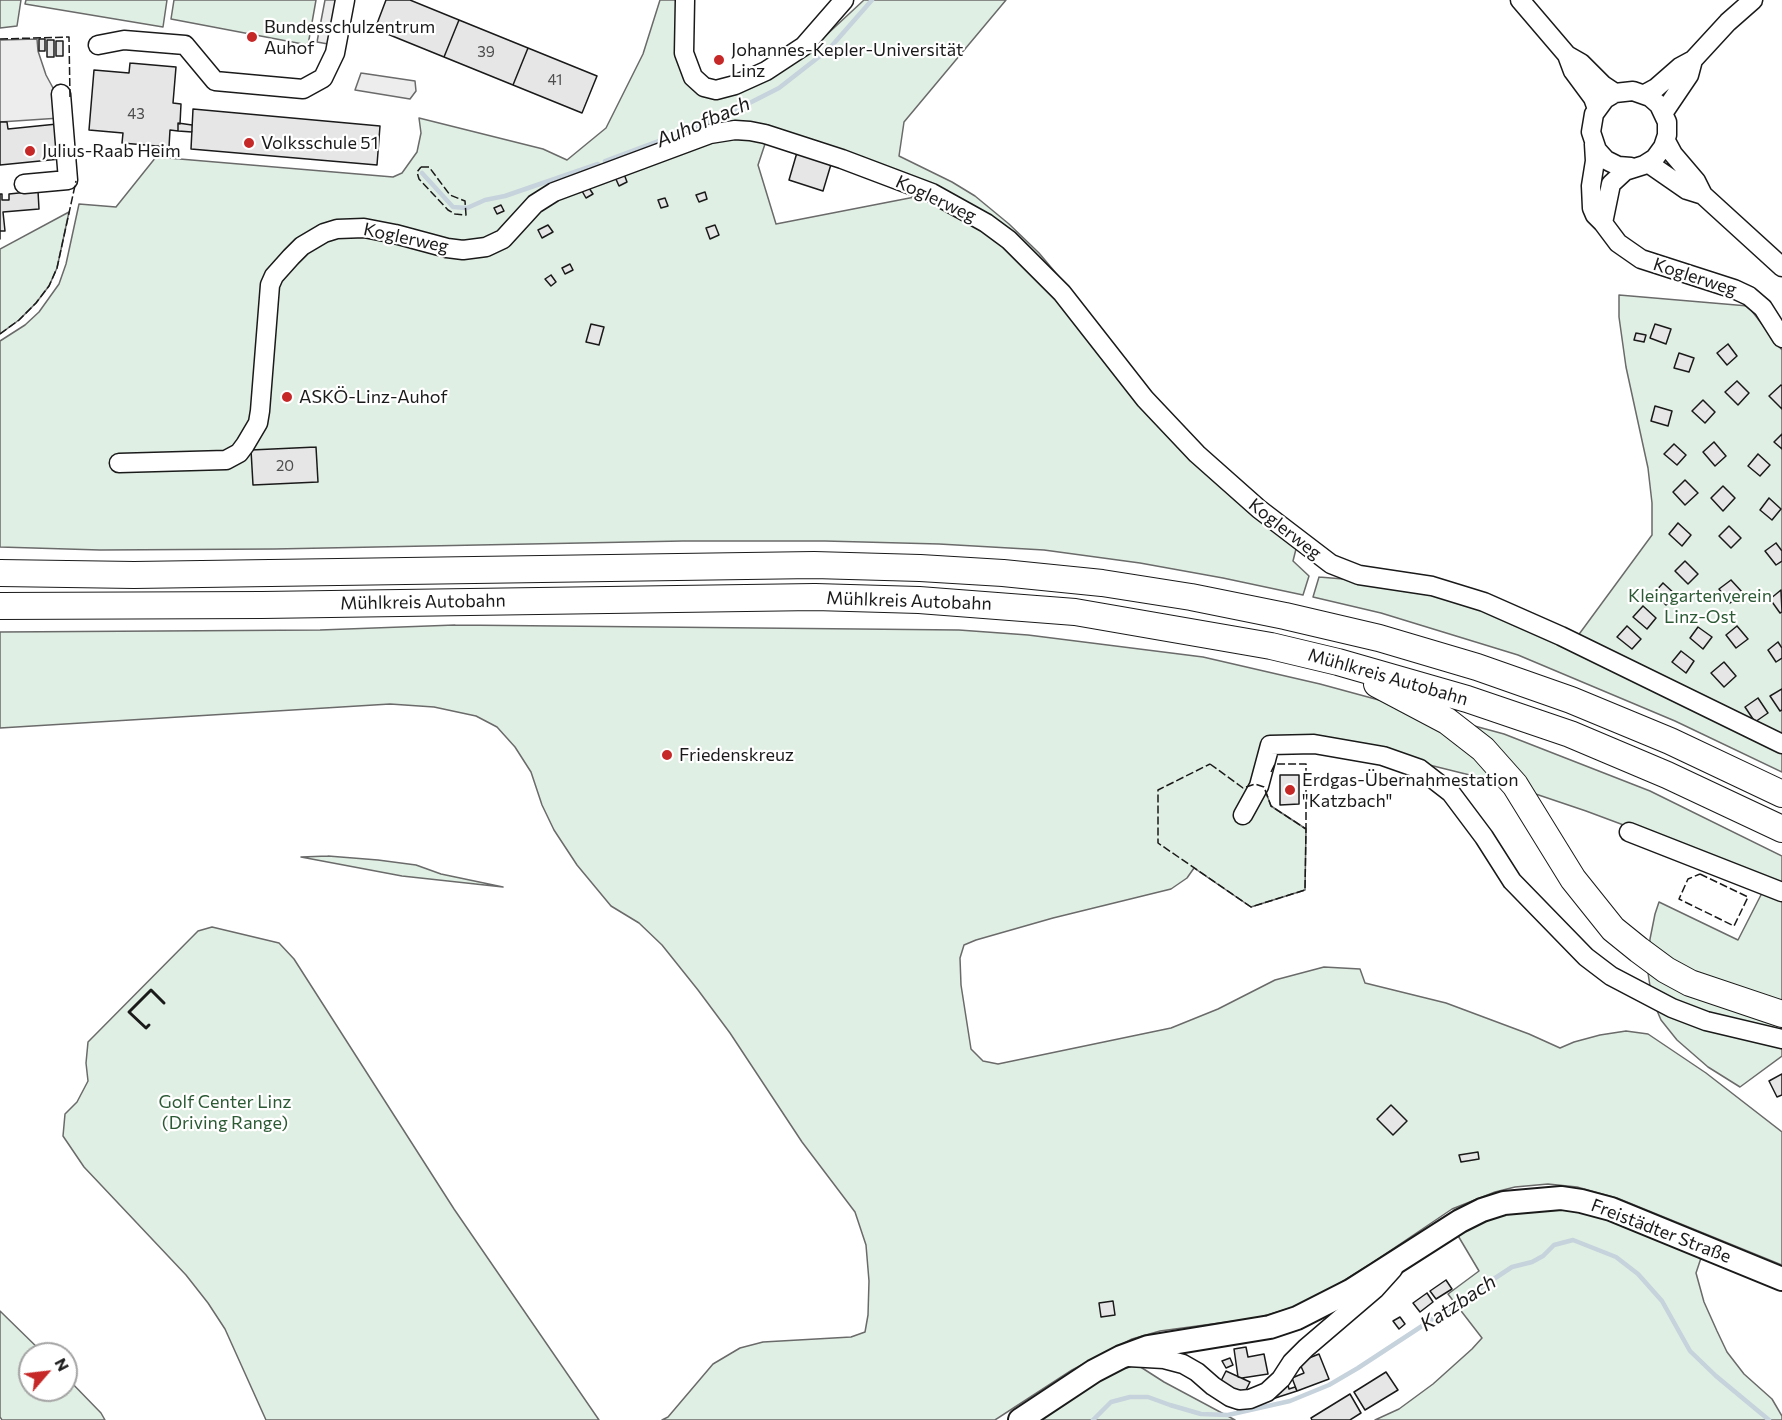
<!DOCTYPE html>
<meta charset="utf-8">
<style>
body{margin:0}
#map{position:relative;width:1782px;height:1420px;overflow:hidden;background:#fff;font-family:Commissioner,sans-serif}
canvas{display:block}
.north{position:absolute;left:18px;top:1342px;width:60px;height:60px;box-sizing:border-box;background:#fff;border:2px solid #a3a3a3;border-radius:50%;rotate:62deg;font-size:16px;font-weight:700;line-height:24px;text-align:center;color:#1a1a1a}
.north::after{content:'';display:block;margin:auto;width:21px;height:27px;background:#c62828;clip-path:polygon(50% 0,100% 100%,50% 72%,0 100%)}
</style>
<div id="map">
<canvas width="1782" height="1420"></canvas>
<div class="north">N</div>
</div>
<script>
const ctx = document.querySelector('canvas').getContext('2d');
ctx.lineJoin = 'round';
function paint(path, color) { ctx.fillStyle = color; ctx.fill(path, 'evenodd'); }
const toPath = rows => new Path2D(rows.map(r => 'M' + r).join(''));
function strokePath(path, color, width, dash) { ctx.strokeStyle = color; ctx.lineWidth = width; ctx.lineCap = dash ? 'butt' : 'round'; ctx.setLineDash(dash || []); ctx.stroke(path); }
function write(font, color, halo, rows, align = 'center') {
  ctx.font = font + ' Commissioner,sans-serif'; ctx.lineWidth = 4.5; ctx.setLineDash([]); ctx.textBaseline = 'middle'; ctx.strokeStyle = halo; ctx.fillStyle = color; for (const [text, x, y, turn = 0] of rows) {
    ctx.save(); ctx.translate(x, y); ctx.rotate((+turn || 0) * Math.PI / 180); ctx.textAlign = isNaN(turn) ? turn : align; if (halo) ctx.strokeText(text, 0, 0); ctx.fillText(text, 0, 0); ctx.restore();
  }
}
const green = toPath([
 [0,0,21,0,17,26,0,28,0,0],
 [26,0,167,0,163,27,25,4,26,0],
 [174,0,316,0,308,45,171,19,174,0],
 [660,0,678,0,675,43,680,63,686,78,693,89,705,94,721,98,789,66,808,52,864,0,1006,0,904,122,899,156,952,182,975,196,1009,224,1039,253,1071,291,1097,329,1048,271,1003,230,958,199,806,140,744,124,706,131,601,172,548,188,529,202,502,232,487,241,476,244,462,245,426,239,386,226,363,222,345,222,323,227,302,240,275,268,267,282,264,301,272,301,274,290,279,277,289,263,300,252,327,235,341,232,371,233,442,251,462,253,494,251,510,243,520,233,536,209,558,195,709,139,744,135,767,138,758,165,776,224,925,195,972,219,1025,260,1074,313,1138,397,1168,432,1206,468,1297,545,1293,561,1309,576,1303,595,1223,578,1140,563,1044,550,939,544,825,541,683,541,274,549,100,550,0,547,0,341,25,325,39,312,59,284,66,264,79,204,116,207,156,157,393,177,402,173,417,152,421,133,419,118,543,149,567,160,606,128,643,54,660,0],
 [69,212,57,268,49,286,36,303,19,320,0,334,0,249,69,212],
 [1619,295,1748,306,1782,350,1782,738,1577,637,1652,535,1652,503,1648,468,1626,367,1619,317,1619,295],
 [1319,577,1380,582,1482,606,1782,749,1782,772,1675,721,1518,655,1381,613,1313,597,1319,577],
 [455,625,959,630,1028,635,1203,657,1320,684,1504,734,1650,791,1782,856,1782,884,1586,811,1506,784,1381,753,1264,739,1264,787,1271,806,1306,829,1305,890,1251,907,1194,868,1187,878,1171,889,1053,918,976,940,964,945,960,958,961,985,971,1049,983,1061,998,1064,1171,1028,1218,1009,1275,980,1324,967,1360,969,1365,983,1446,1003,1529,1034,1560,1048,1574,1042,1600,1035,1626,1031,1648,1034,1706,1073,1782,1132,1782,1265,1617,1198,1577,1187,1548,1184,1515,1187,1495,1192,1452,1209,1369,1265,1316,1298,1291,1308,1257,1318,1160,1331,1132,1339,1072,1370,995,1420,662,1420,668,1417,713,1364,740,1348,763,1342,851,1337,865,1332,868,1315,869,1281,866,1245,855,1212,802,1142,730,1033,698,990,662,945,639,923,611,906,577,865,554,830,542,805,531,772,515,747,497,727,476,716,434,707,390,704,0,728,0,632,320,630,455,625],
 [328,856,378,860,416,865,441,874,503,887,402,876,301,857,328,856],
 [1764,889,1782,897,1782,1056,1740,1087,1708,1067,1677,1040,1661,1020,1652,999,1648,973,1650,939,1655,914,1659,902,1738,940,1764,889],
 [212,927,279,943,294,959,454,1209,599,1420,266,1420,225,1329,208,1303,186,1275,84,1167,63,1136,65,1114,77,1102,88,1081,86,1063,88,1042,198,931,212,927],
 [1561,1207,1593,1213,1702,1255,1696,1273,1704,1302,1717,1331,1727,1352,1744,1374,1772,1399,1782,1416,1782,1420,1375,1420,1399,1409,1433,1384,1472,1349,1482,1338,1448,1294,1479,1271,1457,1234,1506,1211,1561,1207],
 [0,1311,44,1354,30,1354,30,1390,66,1390,66,1377,101,1413,105,1420,2,1420,0,1417,0,1311],
 [1139,1366,1164,1382,1235,1420,1036,1420,1092,1382,1124,1367,1139,1366]
]);
const parking = toPath([
 [325,0,336,0,328,44,317,42,325,0],
 [37,39,38,51,46,75,59,99,60,118,0,122,0,40,37,39],
 [361,73,415,81,416,91,410,99,355,90,361,73]
]);
const stream = toPath([
 [605,161,720,118,779,88,829,49,872,0],
 [422,173,453,207,467,208,485,200,505,196,598,164],
 [1093,1420,1111,1402,1130,1397,1148,1397,1170,1405,1201,1414,1228,1415,1290,1401,1329,1385,1358,1368,1512,1267,1532,1262,1543,1256,1554,1245,1573,1240,1616,1257,1638,1274,1662,1301,1690,1351,1716,1376,1769,1420]
]);
const building = toPath([
 [386,0,410,0,459,20,444,57,375,29,386,0],
 [459,20,528,48,513,85,444,57,459,20],
 [39,39,45,39,45,51,39,51,39,39],
 [47,40,54,40,54,57,47,57,47,40],
 [56,41,63,41,63,56,56,56,56,41],
 [528,48,597,76,582,113,513,85,528,48],
 [130,63,176,67,173,103,181,104,180,124,178,123,178,131,170,130,169,147,122,143,123,133,89,130,94,70,129,73,130,63],
 [193,109,380,126,377,165,191,149,193,109],
 [0,122,7,122,8,129,57,124,60,159,0,165,0,122],
 [178,123,192,125,192,132,178,131,178,123],
 [798,149,832,161,823,191,789,180,798,149],
 [624,174,627,182,619,186,615,177,624,174],
 [589,188,593,194,586,198,582,191,589,188],
 [38,191,39,209,3,212,5,231,0,231,0,239,0,194,2,194,2,200,9,200,9,194,38,191],
 [705,192,707,199,699,202,696,195,705,192],
 [665,198,668,206,661,208,658,200,665,198],
 [501,205,504,211,497,214,494,208,501,205],
 [548,225,553,232,542,238,538,230,548,225],
 [715,225,719,235,710,239,706,228,715,225],
 [570,264,573,270,565,274,562,268,570,264],
 [551,275,556,282,551,286,545,279,551,275],
 [591,324,604,327,599,345,586,342,591,324],
 [1655,324,1671,329,1666,344,1650,338,1655,324],
 [1636,333,1646,335,1644,342,1634,340,1636,333],
 [1728,344,1737,356,1727,365,1717,353,1728,344],
 [1679,353,1694,358,1689,372,1674,368,1679,353],
 [1737,381,1749,393,1738,405,1725,392,1737,381],
 [1781,385,1782,386,1782,409,1769,396,1781,385],
 [1703,400,1715,412,1705,423,1692,411,1703,400],
 [1655,406,1672,411,1668,426,1651,421,1655,406],
 [1782,434,1782,449,1774,442,1782,434],
 [1714,442,1726,456,1715,466,1703,452,1714,442],
 [1674,444,1686,455,1677,465,1664,454,1674,444],
 [316,447,318,482,253,485,251,450,316,447],
 [1758,454,1770,465,1760,476,1748,466,1758,454],
 [1685,480,1698,493,1685,505,1673,492,1685,480],
 [1723,486,1735,498,1723,511,1711,498,1723,486],
 [1769,498,1781,509,1772,520,1760,510,1769,498],
 [1678,523,1691,535,1682,546,1669,534,1678,523],
 [1729,526,1741,538,1731,548,1719,536,1729,526],
 [1776,543,1782,551,1782,561,1776,565,1765,551,1776,543],
 [1685,561,1698,574,1688,584,1675,571,1685,561],
 [1731,580,1743,593,1730,603,1719,589,1731,580],
 [1663,583,1676,595,1666,605,1654,593,1663,583],
 [1781,590,1782,612,1780,613,1770,599,1781,590],
 [1643,606,1656,618,1647,629,1633,617,1643,606],
 [1627,626,1641,639,1632,649,1617,637,1627,626],
 [1737,626,1748,639,1736,648,1726,635,1737,626],
 [1698,627,1712,637,1703,649,1690,638,1698,627],
 [1778,642,1782,648,1782,658,1776,662,1768,650,1778,642],
 [1681,651,1694,661,1686,673,1672,662,1681,651],
 [1724,662,1736,676,1724,687,1711,673,1724,662],
 [1782,689,1782,710,1780,711,1770,696,1782,689],
 [1758,698,1768,713,1755,722,1745,707,1758,698],
 [1280,775,1299,775,1299,804,1280,805,1280,775],
 [1782,1074,1782,1095,1777,1097,1769,1081,1782,1074],
 [1391,1105,1407,1121,1393,1135,1377,1119,1391,1105],
 [1478,1152,1479,1159,1461,1162,1459,1155,1478,1152],
 [1446,1280,1452,1289,1436,1299,1430,1291,1446,1280],
 [1427,1293,1433,1302,1420,1312,1413,1303,1427,1293],
 [1113,1301,1115,1315,1101,1317,1099,1303,1113,1301],
 [1400,1317,1405,1324,1399,1329,1393,1321,1400,1317],
 [1246,1347,1248,1357,1264,1354,1268,1374,1242,1378,1238,1377,1234,1349,1246,1347],
 [1319,1354,1329,1379,1297,1391,1292,1378,1304,1373,1299,1362,1319,1354],
 [1230,1358,1233,1365,1226,1368,1222,1361,1230,1358],
 [1226,1371,1250,1382,1242,1398,1219,1385,1226,1371],
 [1386,1372,1398,1390,1365,1410,1354,1392,1386,1372],
 [1288,1385,1289,1389,1295,1387,1297,1391,1266,1401,1264,1397,1281,1392,1280,1388,1288,1385],
 [1350,1394,1361,1413,1350,1420,1312,1420,1311,1418,1350,1394]
]);
const minor = toPath([
 [685,0,684,53,693,77,704,87,716,90,735,85,766,71,804,46,844,0],
 [1520,0,1567,55,1573,71,1593,98,1597,109],
 [98,45,124,40,185,45,215,81,303,89,323,78,335,53,345,0],
 [1567,55,1581,63,1603,85,1615,93],
 [1645,94,1656,88,1680,67,1693,60,1728,22,1753,0],
 [1664,112,1689,75,1693,60],
 [1666,141,1673,154,1696,181,1703,195,1782,267],
 [1594,144,1595,161,1591,186,1592,208,1595,215,1603,223,1618,243,1641,259,1734,289,1749,296,1763,308,1782,338],
 [1648,163,1687,190,1703,195],
 [24,184,68,180,61,94],
 [1603,223,1611,184,1625,171,1644,165,1655,158,1663,147,1667,135,1667,122,1659,105,1650,97,1633,91,1615,93,1605,99,1594,114,1591,132,1597,150,1606,160,1618,166,1631,167],
 [119,463,226,460,239,453,245,445,258,423,260,411,270,285,274,276,291,257,302,246,324,233,337,229,364,228,395,234,447,248,463,250,486,247,503,239,535,204,554,192,710,134,735,130,750,131,765,134,842,159,932,193,986,223,1009,240,1062,293,1145,399,1197,454,1259,509,1331,564,1359,575,1432,586,1484,602,1561,636,1782,744],
 [1243,815,1259,786,1270,745,1314,744,1383,756,1420,769,1451,793,1484,837,1512,881,1586,957,1611,976,1672,1008,1706,1021,1782,1039],
 [1629,832,1782,892],
 [1128,1357,1164,1359,1183,1364,1197,1372,1213,1386,1230,1397,1239,1400,1250,1399,1267,1392,1281,1379,1292,1362,1306,1348,1375,1289,1393,1269]
]);
const major = toPath([
 [1020,1420,1094,1371,1121,1357,1148,1347,1270,1327,1297,1318,1352,1290,1460,1221,1482,1210,1504,1203,1561,1198,1581,1201,1611,1209,1782,1279]
]);
const highway = toPath([
 [0,573,134,575,814,565,920,568,1003,573,1102,583,1191,597,1285,616,1379,638,1477,667,1571,700,1670,741,1782,794],
 [0,606,262,605,815,597,919,600,1075,612,1271,646,1338,662,1467,699,1570,734,1667,775,1782,829],
 [1377,684,1447,721,1483,749,1515,785,1573,879,1613,929,1639,950,1666,970,1690,983,1782,1014]
]);
const fence = toPath([
 [0,39,69,37,70,97],
 [421,167,429,167,450,195,465,201,466,215,455,214,448,210,419,179,417,172,421,167],
 [0,334,19,320,36,303,49,286,57,268,76,181],
 [1210,764,1243,788,1255,784,1264,787,1271,806,1306,829,1305,890,1251,907,1158,843,1158,790,1210,764],
 [1271,772,1275,764,1306,764,1306,829],
 [1700,874,1748,897,1734,926,1679,899,1688,879,1700,874]
]);
const wall = toPath([
 [149,1025,146,1028,129,1012,151,990,164,1003]
]);
const markers = [
 [252,37,6,"#c62828"],
 [719,60,6,"#c62828"],
 [249,143,6,"#c62828"],
 [30,151,6,"#c62828"],
 [287,397,6,"#c62828"],
 [667,755,6,"#c62828"],
 [1290,790,6,"#c62828"]
];
const numberNames = [
 ["39",486,52],
 ["41",555,80],
 ["43",136,114],
 ["20",285,466]
];
const poiNames = [
 ["Bundesschulzentrum",264,27],
 ["Auhof",264,48],
 ["Johannes-Kepler-Universität",731,50],
 ["Linz",731,71],
 ["Volksschule 51",261,143],
 ["Julius-Raab Heim",42,151],
 ["ASKÖ-Linz-Auhof",299,397],
 ["Friedenskreuz",679,755],
 ["Erdgas-Übernahmestation",1302,780],
 ["\"Katzbach\"",1302,801]
];
const streetNames = [
 ["Koglerweg",936,199,25],
 ["Koglerweg",406,238,12],
 ["Koglerweg",1695,277,18],
 ["Koglerweg",1285,529,38],
 ["Mühlkreis Autobahn",909,601,2],
 ["Mühlkreis Autobahn",423,602,-1],
 ["Mühlkreis Autobahn",1388,677,16],
 ["Freistädter Straße",1661,1231,21]
];
const parkNames = [
 ["Kleingartenverein",1700,596],
 ["Linz-Ost",1700,617],
 ["Golf Center Linz",225,1102],
 ["(Driving Range)",225,1123]
];
const waterNames = [
 ["Auhofbach",703,122,-23],
 ["Katzbach",1458,1303,-33]
];
paint(green, '#e0efe3');
strokePath(green, '#6a6a6a', 1.5);
paint(parking, '#ededed');
strokePath(parking, '#6a6a6a', 1.5);
strokePath(stream, '#c6d2dc', 4.5);
paint(building, '#e6e6e6');
strokePath(building, '#1a1a1a', 1.5);
strokePath(minor, '#1a1a1a', 21);
strokePath(major, '#1a1a1a', 26);
strokePath(highway, '#1a1a1a', 28);
strokePath(minor, '#fff', 18);
strokePath(major, '#fff', 22);
strokePath(highway, '#fff', 26);
strokePath(fence, '#1a1a1a', 1.5, [8, 3]);
strokePath(wall, '#1a1a1a', 3);
for (const [x, y, r, color] of markers) { const dot = new Path2D(); dot.arc(x, y, r, 0, 2 * Math.PI); ctx.fillStyle = color; ctx.fill(dot); strokePath(dot, '#fff', 2); }
write('15px', '#4d4d4d', null, numberNames);
write('18px', '#1a1a1a', '#fff', poiNames, 'left');
write('18px', '#1a1a1a', '#fff', streetNames);
write('18px', '#2b5a34', '#fff', parkNames);
write('italic 20px', '#1a1a1a', '#fff', waterNames);
</script>
